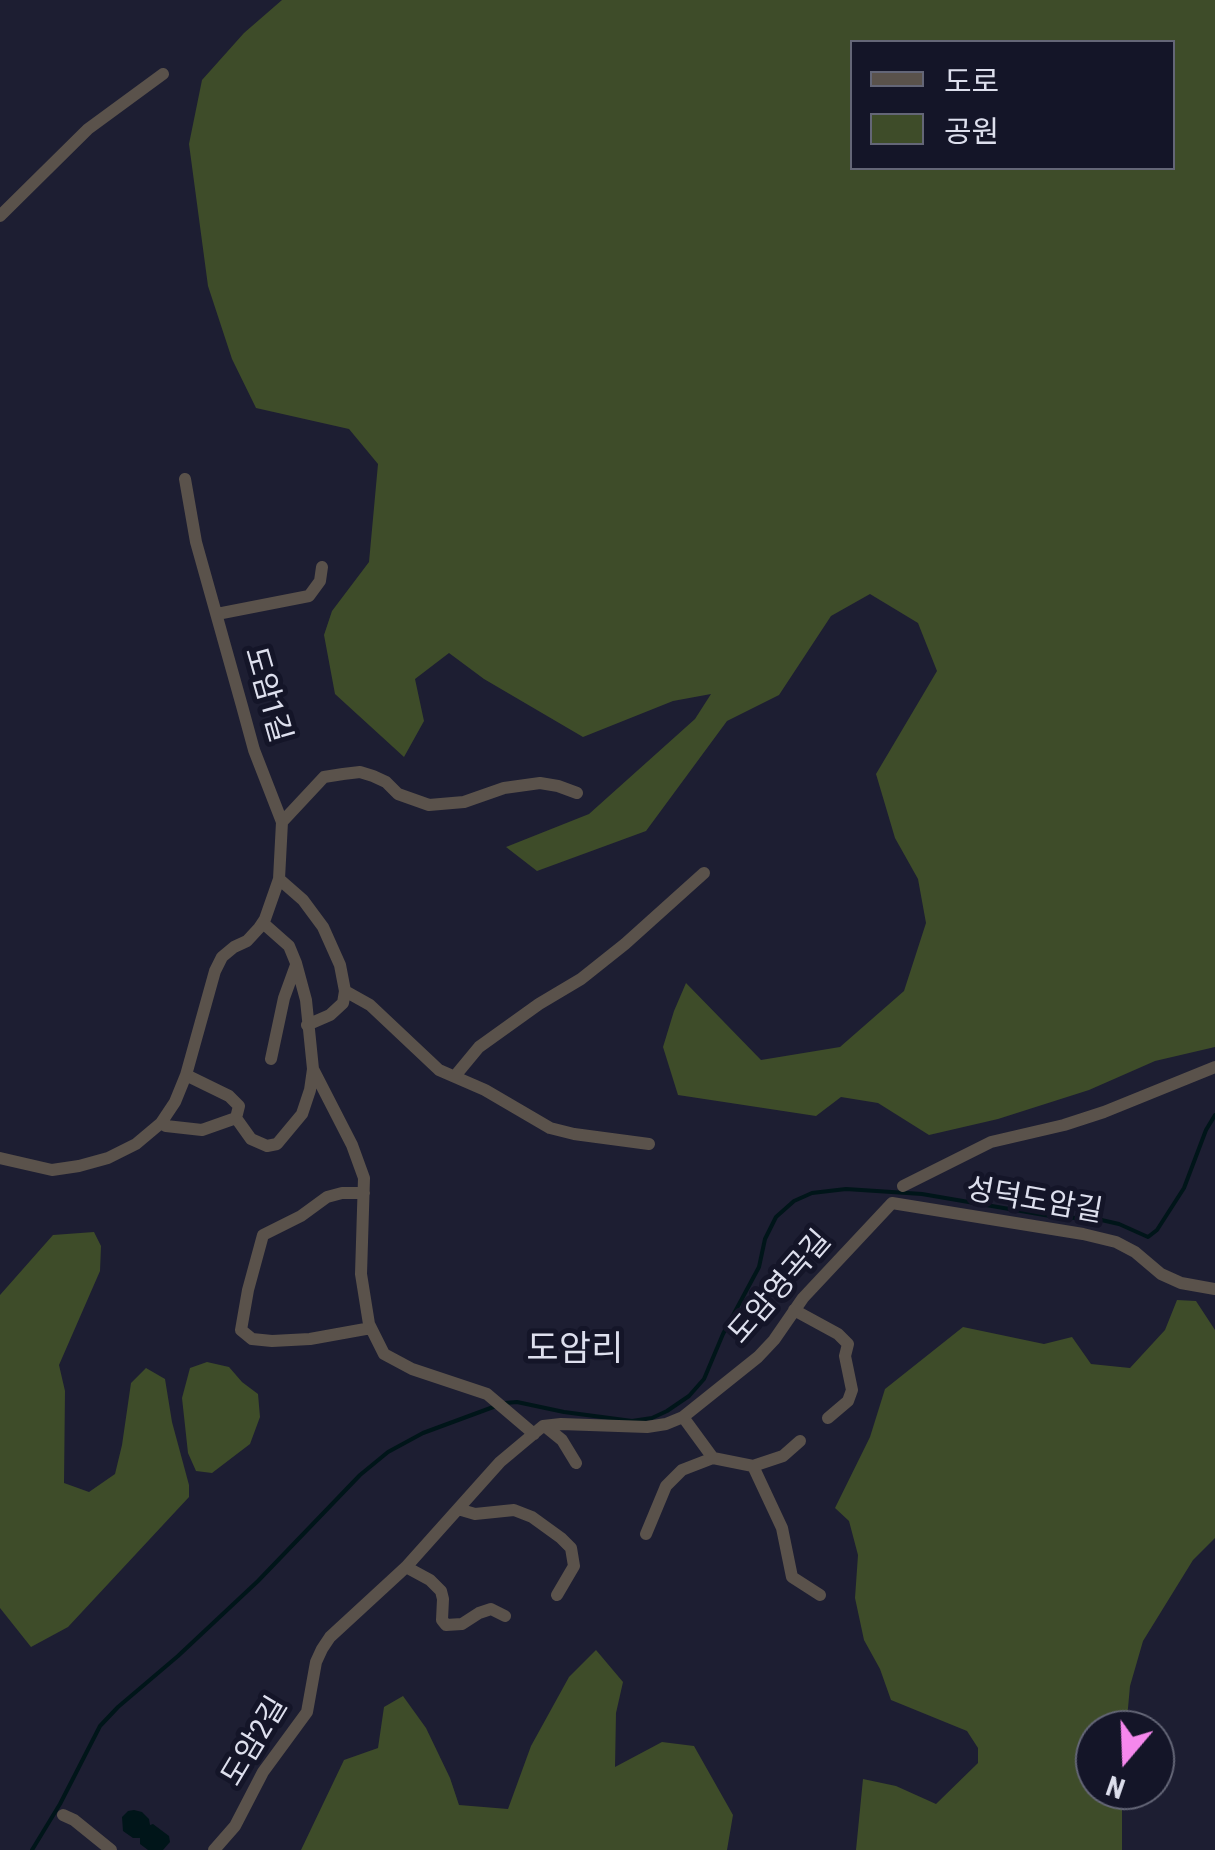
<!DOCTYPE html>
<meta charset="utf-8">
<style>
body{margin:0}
#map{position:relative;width:1215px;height:1850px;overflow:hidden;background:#1d1e32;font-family:"Roboto Condensed","Noto Sans KR",sans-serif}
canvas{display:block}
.legend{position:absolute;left:850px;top:40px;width:325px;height:130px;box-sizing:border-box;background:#141528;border:2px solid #646677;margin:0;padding:12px 18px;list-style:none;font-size:30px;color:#dddfed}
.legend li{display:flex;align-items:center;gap:20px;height:50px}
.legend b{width:50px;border:2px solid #646677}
.north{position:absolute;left:1075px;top:1710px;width:100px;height:100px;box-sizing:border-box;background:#141528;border:2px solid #646677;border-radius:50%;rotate:199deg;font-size:28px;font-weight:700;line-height:40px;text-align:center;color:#dddfed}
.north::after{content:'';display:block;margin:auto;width:35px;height:45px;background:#f688ed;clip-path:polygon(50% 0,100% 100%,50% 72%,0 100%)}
</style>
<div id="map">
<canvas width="1215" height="1850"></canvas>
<ul class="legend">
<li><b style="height:12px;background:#5a524b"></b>도로</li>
<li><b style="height:28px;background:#3e4c29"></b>공원</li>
</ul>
<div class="north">N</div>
</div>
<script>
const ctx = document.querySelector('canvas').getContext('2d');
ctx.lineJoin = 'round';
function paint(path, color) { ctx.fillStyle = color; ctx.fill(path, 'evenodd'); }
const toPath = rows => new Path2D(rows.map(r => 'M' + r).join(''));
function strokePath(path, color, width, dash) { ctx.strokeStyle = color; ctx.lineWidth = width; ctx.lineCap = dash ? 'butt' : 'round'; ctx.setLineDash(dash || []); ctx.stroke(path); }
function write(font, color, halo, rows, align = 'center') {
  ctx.font = font + ' "Roboto Condensed","Noto Sans KR",sans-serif'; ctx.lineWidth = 10; ctx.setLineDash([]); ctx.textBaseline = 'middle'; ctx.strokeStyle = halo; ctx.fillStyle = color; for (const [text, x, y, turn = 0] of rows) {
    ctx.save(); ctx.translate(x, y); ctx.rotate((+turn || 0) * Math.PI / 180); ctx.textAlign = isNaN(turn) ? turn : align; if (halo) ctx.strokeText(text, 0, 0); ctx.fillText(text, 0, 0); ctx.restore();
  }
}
const green = toPath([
 [282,0,1215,0,1215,1047,1155,1061,1089,1090,998,1119,929,1135,878,1103,841,1097,816,1116,678,1095,663,1047,674,1011,686,983,761,1060,840,1047,904,991,926,923,918,879,895,838,876,774,937,671,918,623,870,594,831,616,779,695,727,721,646,831,537,871,506,847,589,814,695,719,711,694,673,701,583,737,484,679,449,653,415,679,424,721,404,757,335,694,324,635,332,611,369,562,378,464,349,429,256,408,232,359,208,286,189,144,202,80,244,33],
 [1172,42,1172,168,852,168,852,42],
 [94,1232,101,1246,100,1271,59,1365,65,1391,64,1483,89,1492,115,1474,122,1445,131,1383,146,1368,165,1379,172,1422,189,1485,189,1497,68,1627,31,1647,0,1608,0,1295,53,1235],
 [1177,1300,1196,1301,1215,1330,1215,1538,1193,1560,1143,1641,1130,1686,1126,1730,1095,1730,1095,1790,1122,1790,1122,1850,856,1850,863,1779,896,1786,936,1804,978,1763,978,1748,967,1731,891,1700,880,1669,864,1640,855,1598,858,1555,849,1521,835,1508,870,1437,885,1389,963,1327,1044,1344,1072,1337,1091,1364,1130,1368,1165,1330],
 [207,1362,229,1367,242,1382,258,1394,260,1417,250,1444,212,1473,196,1471,188,1453,182,1398,190,1368],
 [596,1650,623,1682,616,1713,615,1767,662,1742,694,1746,733,1815,727,1850,301,1850,344,1760,378,1748,384,1707,403,1696,426,1728,450,1778,459,1805,508,1809,531,1746,569,1677]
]);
const water = toPath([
 [134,1810,142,1812,149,1819,150,1825,153,1824,169,1836,170,1842,163,1850,148,1850,140,1844,140,1838,133,1838,123,1831,122,1817,128,1811]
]);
const stream = toPath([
 [505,1403,517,1402,564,1412,632,1421,652,1418,667,1411,689,1396,704,1379,723,1334,759,1267,765,1239,776,1217,794,1201,812,1193,846,1189,922,1194,1056,1217,1097,1219,1119,1224,1148,1237,1157,1230,1184,1188,1206,1130,1215,1115],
 [32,1850,60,1804,100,1726,118,1707,178,1656,258,1581,360,1475,388,1452,423,1433,496,1406]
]);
const street = toPath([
 [0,216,88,129,163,74],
 [217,614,309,596,320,581,322,567],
 [282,822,324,777,343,774,360,772,373,776,386,782,398,794,429,805,464,802,504,788,540,783,558,786,577,793],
 [279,879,303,900,323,927,340,965,345,991,343,1003,330,1015,307,1025],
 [345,991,370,1005,439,1070,485,1090,550,1128,574,1134,649,1144],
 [271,1059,284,998,296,965],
 [313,1069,352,1145,364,1178,361,1274,369,1324,384,1354,412,1369,487,1394,534,1434],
 [455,1076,479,1047,539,1004,581,979,625,944,704,873],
 [236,1118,251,1139,267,1146,277,1144,302,1114,310,1090,313,1069,306,1000,296,963,289,946,263,923],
 [161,1123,166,1126,202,1130,236,1118,239,1106,229,1096,186,1075],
 [0,1158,52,1170,79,1166,108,1158,136,1144,161,1123,175,1102,186,1075,215,971,222,957,234,947,247,941,259,928,265,919,279,879,282,822,254,750,242,706,196,542,185,479],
 [903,1186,991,1142,1064,1125,1104,1112,1215,1067],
 [364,1193,342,1193,327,1197,301,1216,263,1235,248,1290,241,1330,252,1339,272,1341,310,1339,371,1328],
 [794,1310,838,1334,848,1344,845,1356,852,1390,848,1401,828,1418],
 [683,1417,713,1458],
 [546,1427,562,1440,576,1463],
 [753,1466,782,1528,792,1577,820,1595],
 [458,1509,475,1514,514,1510,532,1517,561,1538,571,1548,574,1566,557,1595],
 [646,1534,666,1486,682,1470,713,1458,753,1466,783,1456,800,1441],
 [406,1567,430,1580,441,1591,443,1599,442,1620,446,1625,462,1624,479,1613,491,1609,505,1616],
 [63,1815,74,1820,111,1850],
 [214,1850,235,1826,263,1772,307,1712,316,1662,322,1649,330,1637,406,1567,500,1462,543,1426,561,1424,647,1427,666,1424,683,1417,758,1357,774,1340,803,1298,892,1203,1083,1234,1116,1242,1135,1252,1161,1274,1181,1283,1215,1289]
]);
const streetNames = [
 ["도암1길",266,695,74],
 ["성덕도암길",1034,1202,10],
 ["도암영곡길",781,1288,-49],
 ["도암2길",256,1742,-59]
];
const quarterNames = [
 ["도암리",575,1351]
];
paint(green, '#3e4c29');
paint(water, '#001519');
strokePath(stream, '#001519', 4);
strokePath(street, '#5a524b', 12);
write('30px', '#dddfed', '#141528', streetNames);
write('35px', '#dddfed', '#141528', quarterNames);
</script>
